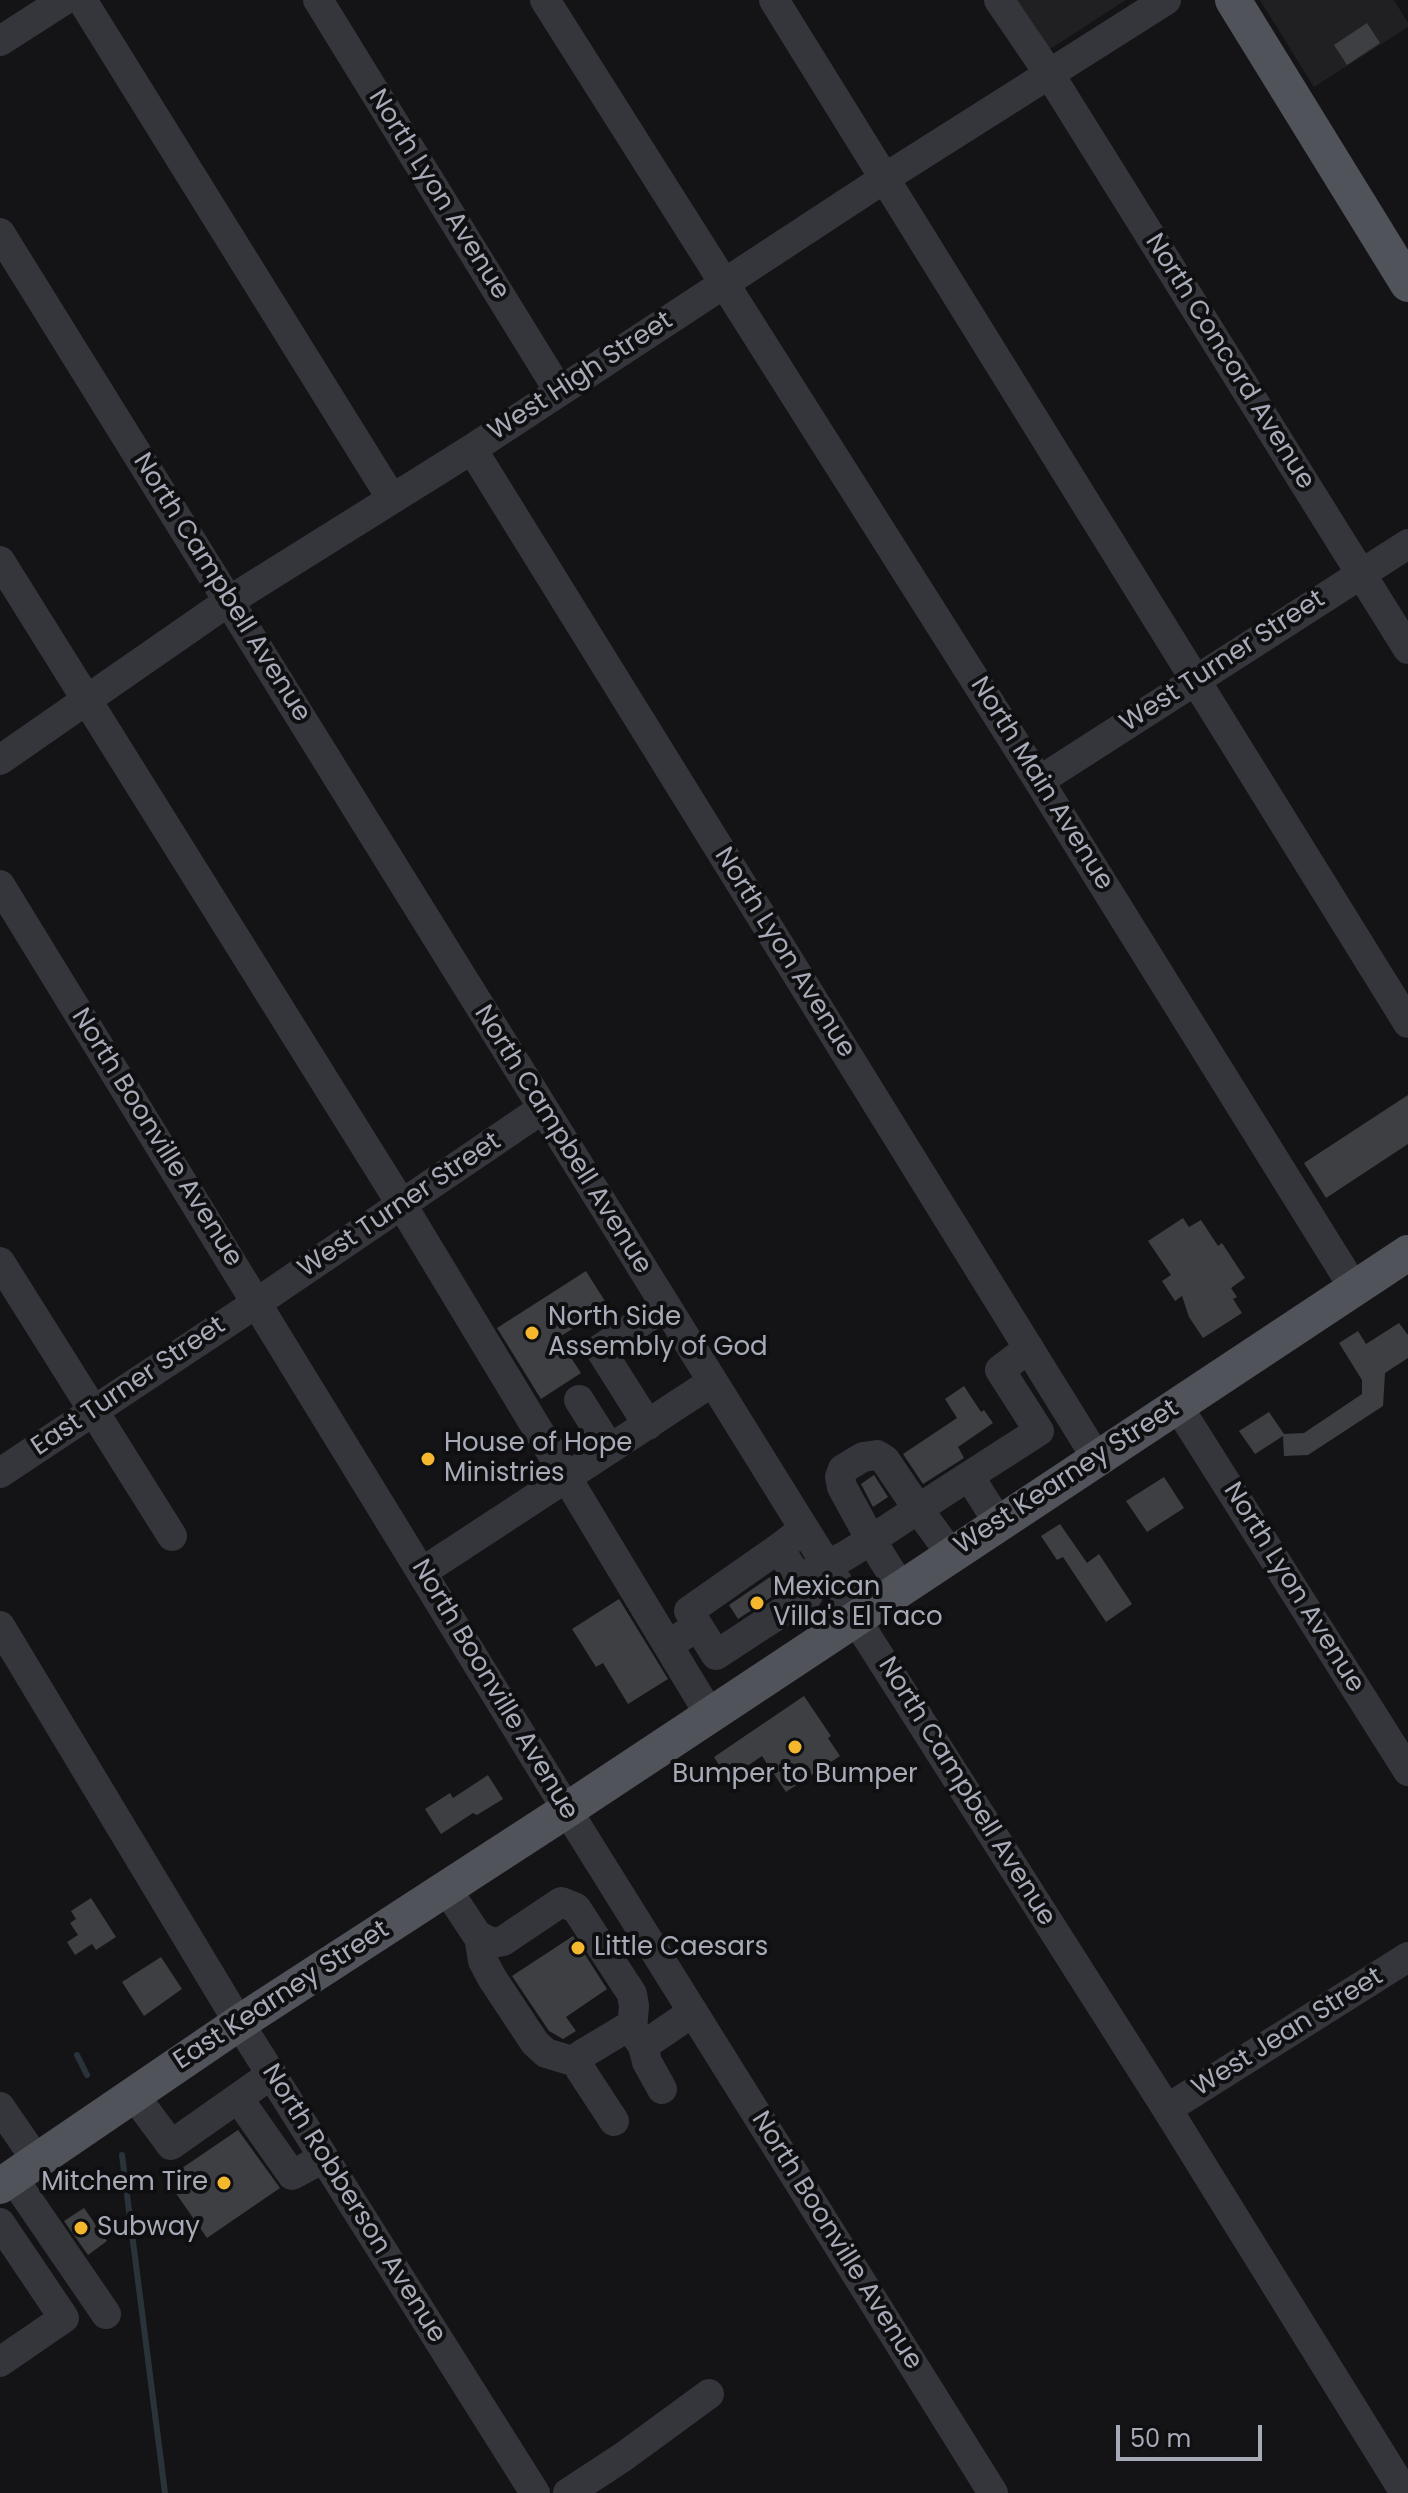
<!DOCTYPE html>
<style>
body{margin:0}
#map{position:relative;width:1408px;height:2493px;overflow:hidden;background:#141416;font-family:Poppins,sans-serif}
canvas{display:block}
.scale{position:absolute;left:1116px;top:2425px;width:146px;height:36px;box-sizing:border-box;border:4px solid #a6abb7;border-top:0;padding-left:10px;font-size:24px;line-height:28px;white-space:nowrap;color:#a6abb7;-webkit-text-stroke:6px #0f0f11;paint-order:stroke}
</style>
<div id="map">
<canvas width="1408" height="2493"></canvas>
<div class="scale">50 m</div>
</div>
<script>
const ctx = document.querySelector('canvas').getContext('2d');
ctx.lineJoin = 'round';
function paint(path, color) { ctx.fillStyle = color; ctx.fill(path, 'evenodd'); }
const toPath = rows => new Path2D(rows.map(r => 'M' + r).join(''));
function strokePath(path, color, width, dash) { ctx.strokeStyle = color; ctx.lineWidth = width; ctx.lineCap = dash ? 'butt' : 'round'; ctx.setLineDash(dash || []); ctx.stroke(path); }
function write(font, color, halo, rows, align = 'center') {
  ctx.font = font + ' Poppins,sans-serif'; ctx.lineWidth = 8; ctx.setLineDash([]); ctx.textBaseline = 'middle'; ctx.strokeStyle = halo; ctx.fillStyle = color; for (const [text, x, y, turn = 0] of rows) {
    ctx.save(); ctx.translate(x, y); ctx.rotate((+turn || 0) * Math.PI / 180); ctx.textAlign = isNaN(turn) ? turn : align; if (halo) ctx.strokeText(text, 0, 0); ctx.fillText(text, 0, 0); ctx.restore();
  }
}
const built = toPath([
 [1004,0,1126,0,1047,51],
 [1260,0,1394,0,1408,23,1408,27,1314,87]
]);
const stream = toPath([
 [77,2055,87,2075],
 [122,2155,165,2493]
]);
const building = toPath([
 [1367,23,1380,43,1347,65,1334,45],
 [1408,1095,1408,1144,1326,1198,1304,1163],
 [1183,1218,1189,1227,1201,1220,1218,1246,1222,1243,1245,1278,1231,1288,1237,1297,1233,1299,1242,1313,1203,1338,1189,1317,1182,1296,1175,1301,1162,1281,1171,1275,1148,1241],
 [586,1271,608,1306,558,1338,581,1373,541,1399,497,1328],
 [1399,1323,1408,1335,1408,1358,1385,1373,1383,1406,1308,1455,1284,1456,1283,1436,1255,1454,1239,1431,1269,1412,1284,1434,1304,1433,1362,1394,1362,1380,1339,1343,1358,1331,1366,1344],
 [964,1386,981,1412,984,1410,993,1423,958,1447,964,1458,923,1484,903,1454,957,1418,945,1399],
 [874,1475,888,1497,873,1507,861,1484],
 [1164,1477,1184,1508,1147,1532,1126,1501],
 [1060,1524,1087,1563,1099,1554,1132,1604,1106,1622,1063,1557,1057,1560,1041,1536],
 [770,1577,779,1592,738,1619,729,1605],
 [619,1599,668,1679,628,1704,603,1663,596,1667,572,1629],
 [804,1696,831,1736,828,1738,840,1756,786,1792,762,1756,728,1779,714,1757],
 [488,1775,503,1799,477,1815,473,1813,441,1834,425,1809,450,1793,453,1798],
 [91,1898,116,1937,96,1950,92,1944,75,1955,67,1942,78,1935,70,1923,76,1919,71,1911],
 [573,1936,607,1989,566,2017,576,2031,563,2039,549,2031,512,1976],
 [161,1957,182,1989,144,2016,122,1982],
 [238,2130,280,2188,207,2238,166,2179],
 [84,2208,107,2241,88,2255,64,2221]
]);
const minor = toPath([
 [82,0,392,499],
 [318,0,559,391],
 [545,0,1039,781,1354,1288],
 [774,0,1408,1023],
 [999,0,1050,75,1408,649],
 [0,41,64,0],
 [0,233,841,1588,855,1618,1167,2109,1405,2493],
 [472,449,1096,1457],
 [0,561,402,1205,710,1715],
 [0,760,229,601,472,449,885,178,1166,0],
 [1039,781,1408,544],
 [0,885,580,1831,993,2493],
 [0,1262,172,1536],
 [579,1400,610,1449],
 [1177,1405,1408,1771],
 [648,1425,600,1349,665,1306],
 [0,1473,258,1302,542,1109],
 [998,1522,969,1476,1039,1431,1000,1370,1029,1348],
 [951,1554,918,1509,969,1476],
 [422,1572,712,1382],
 [798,1579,845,1556,871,1540,842,1487,840,1477,843,1469,863,1457,877,1455,885,1460,918,1509,871,1540,901,1588],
 [0,1626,239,2023,535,2493],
 [698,1626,689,1611,779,1548],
 [668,1645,698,1626,716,1655,808,1595,779,1548,804,1529],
 [446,1888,477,1935,492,1943,503,1941,561,1902,576,1908,632,1994,634,2006,632,2030],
 [479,1936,483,1961,492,1978,535,2043,546,2053,579,2063],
 [643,2046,647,2062,662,2089],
 [134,2095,171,2145,272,2074],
 [238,2098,292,2175,324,2158],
 [0,2107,37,2161],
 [1167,2109,1408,1957],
 [614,2121,580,2069,581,2055,626,2028,632,2030,643,2046,693,2012],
 [13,2178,106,2314],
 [0,2223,64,2318,0,2362],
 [568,2493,623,2457,709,2394]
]);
const major = toPath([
 [1233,0,1408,284],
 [0,2186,239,2023,567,1810,1408,1253]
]);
const markers = [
 [532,1333,8,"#f5b72e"],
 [428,1459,8,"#f5b72e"],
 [757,1603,8,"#f5b72e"],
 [795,1747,8,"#f5b72e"],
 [578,1948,8,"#f5b72e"],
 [224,2183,8,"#f5b72e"],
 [81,2228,8,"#f5b72e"]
];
const streetNames = [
 ["North Lyon Avenue",438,195,58],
 ["North Concord Avenue",1229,362,58],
 ["West High Street",581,377,-33],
 ["North Campbell Avenue",221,588,58],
 ["West Turner Street",1223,662,-33],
 ["North Main Avenue",1041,784,58],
 ["North Lyon Avenue",784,953,58],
 ["North Boonville Avenue",156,1138,58],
 ["North Campbell Avenue",562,1140,58],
 ["West Turner Street",400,1206,-34],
 ["East Turner Street",129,1387,-34],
 ["West Kearney Street",1067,1478,-33],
 ["North Lyon Avenue",1293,1588,58],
 ["North Boonville Avenue",494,1690,59],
 ["North Campbell Avenue",966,1792,58],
 ["East Kearney Street",282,1996,-33],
 ["West Jean Street",1288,2033,-32],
 ["North Robberson Avenue",353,2204,58],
 ["North Boonville Avenue",836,2241,58]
];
const poiNames = [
 ["North Side",548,1318],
 ["Assembly of God",548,1348],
 ["House of Hope",444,1444],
 ["Ministries",444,1474],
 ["Mexican",773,1588],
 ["Villa's El Taco",773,1618],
 ["Bumper to Bumper",795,1775,"center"],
 ["Little Caesars",594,1948],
 ["Mitchem Tire",208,2183,"right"],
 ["Subway",97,2228]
];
paint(built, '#202023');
strokePath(stream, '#2a333a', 6);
paint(building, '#3e3f43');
strokePath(minor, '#35363b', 30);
strokePath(major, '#51535a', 36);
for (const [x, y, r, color] of markers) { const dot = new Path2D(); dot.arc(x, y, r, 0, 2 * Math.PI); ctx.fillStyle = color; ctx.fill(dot); strokePath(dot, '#0f0f11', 3); }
write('26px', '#a6abb7', '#0f0f11', streetNames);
write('26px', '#a6abb7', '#0f0f11', poiNames, 'left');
</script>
